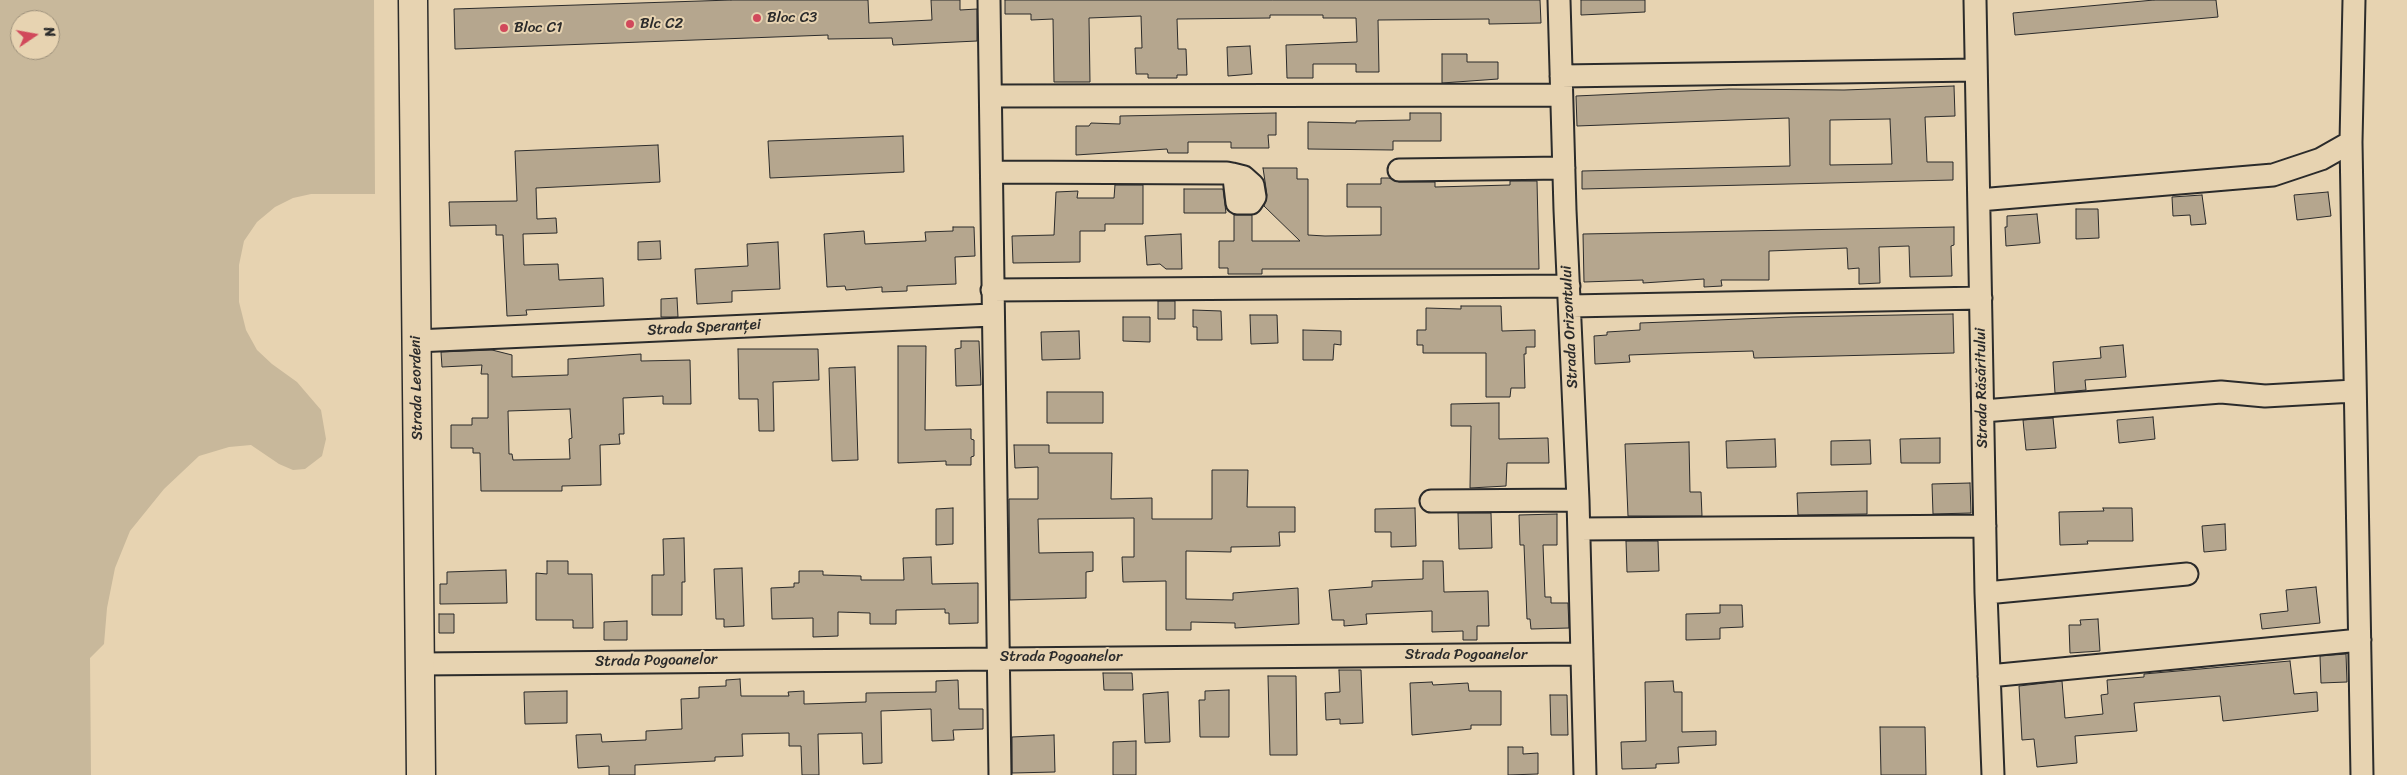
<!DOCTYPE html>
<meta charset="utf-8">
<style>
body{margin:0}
#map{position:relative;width:2407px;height:775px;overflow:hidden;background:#e7d3b1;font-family:Sriracha,sans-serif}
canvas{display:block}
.north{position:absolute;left:10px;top:10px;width:50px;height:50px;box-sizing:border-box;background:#e7d3b1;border:1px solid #9c907b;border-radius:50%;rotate:78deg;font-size:14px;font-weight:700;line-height:20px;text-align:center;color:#2b2b2b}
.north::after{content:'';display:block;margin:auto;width:18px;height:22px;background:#d1495b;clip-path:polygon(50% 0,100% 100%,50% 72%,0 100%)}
</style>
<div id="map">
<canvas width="2407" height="775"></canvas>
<div class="north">N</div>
</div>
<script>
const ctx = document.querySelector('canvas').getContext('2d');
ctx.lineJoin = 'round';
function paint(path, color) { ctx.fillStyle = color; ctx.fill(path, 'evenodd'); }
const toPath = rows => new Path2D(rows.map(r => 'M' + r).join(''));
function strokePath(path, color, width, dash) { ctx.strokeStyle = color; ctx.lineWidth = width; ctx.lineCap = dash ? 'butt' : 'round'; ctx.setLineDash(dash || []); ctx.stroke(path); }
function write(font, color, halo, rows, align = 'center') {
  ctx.font = font + ' Sriracha,sans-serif'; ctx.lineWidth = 4; ctx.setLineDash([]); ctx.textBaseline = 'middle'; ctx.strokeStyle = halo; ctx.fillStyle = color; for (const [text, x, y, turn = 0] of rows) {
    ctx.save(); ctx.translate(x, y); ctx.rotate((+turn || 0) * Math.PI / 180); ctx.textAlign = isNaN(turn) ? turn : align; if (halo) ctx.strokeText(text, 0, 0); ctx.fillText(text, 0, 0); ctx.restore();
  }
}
const green = toPath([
 [0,0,374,0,375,194,311,194,293,198,275,207,257,222,244,241,239,265,239,302,246,330,257,350,272,364,297,382,321,410,326,439,322,456,305,469,293,470,279,464,251,445,229,447,199,456,164,489,130,531,115,568,107,608,104,644,90,658,91,775,0,775],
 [20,20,50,20,50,50,20,50]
]);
const building = toPath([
 [731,0,868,0,869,23,932,20,931,0,960,0,960,10,977,9,977,41,893,45,892,38,828,39,828,35,455,49,454,9,731,0],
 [1005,0,1540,0,1541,23,1489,24,1489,19,1378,20,1379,72,1356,72,1356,64,1313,64,1313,78,1287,78,1286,45,1357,42,1356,18,1323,18,1323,15,1270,15,1270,18,1177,19,1178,49,1186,49,1187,75,1177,75,1177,78,1148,78,1148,74,1136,74,1135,48,1142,48,1141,16,1089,18,1090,82,1054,82,1053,19,1031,20,1031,14,1005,14,1005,0],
 [1581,0,1645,0,1645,12,1581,15,1581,0],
 [2154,0,2216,0,2218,17,2015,35,2013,13,2154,0],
 [1250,46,1252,74,1228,76,1227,47,1250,46],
 [1442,54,1467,54,1467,62,1498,62,1498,79,1442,83,1442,54],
 [1954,86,1955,116,1925,117,1927,162,1953,162,1953,180,1582,189,1582,171,1790,166,1789,118,1577,126,1576,96,1729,89,1844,90,1954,86],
 [1890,119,1892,164,1830,165,1830,120,1890,119],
 [1276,113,1276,135,1268,135,1269,148,1231,148,1231,142,1188,142,1188,153,1168,153,1167,149,1076,155,1076,126,1089,126,1091,123,1120,124,1120,116,1276,113],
 [1410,113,1441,113,1441,141,1393,141,1393,150,1308,149,1308,122,1356,123,1356,121,1410,120,1410,113],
 [903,136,904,172,770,178,768,141,903,136],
 [658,145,660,182,536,188,537,219,556,218,557,233,523,234,524,265,558,264,559,280,603,278,604,306,526,310,527,315,507,316,503,235,496,235,496,225,450,226,449,202,517,201,515,151,658,145],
 [1263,168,1297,168,1297,179,1308,179,1308,235,1325,236,1381,235,1381,207,1347,207,1347,184,1381,184,1381,178,1389,178,1399,182,1435,182,1435,187,1510,185,1510,181,1537,181,1539,269,1262,269,1262,274,1228,274,1228,268,1219,268,1219,241,1234,241,1234,215,1252,215,1252,241,1300,241,1264,206,1267,195,1263,168],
 [1115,185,1143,185,1143,224,1105,224,1105,231,1080,231,1080,262,1013,263,1012,236,1054,235,1056,192,1078,191,1077,198,1114,198,1115,185],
 [1184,189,1223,189,1226,213,1184,213,1184,189],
 [2328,192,2331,216,2297,220,2294,195,2328,192],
 [2202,195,2206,224,2191,225,2190,215,2173,216,2172,197,2202,195],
 [2076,209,2098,209,2099,238,2076,239,2076,209],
 [2037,214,2040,243,2006,246,2005,227,2007,227,2007,216,2037,214],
 [953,227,974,227,975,256,955,257,956,284,907,286,907,291,882,292,882,287,846,290,845,286,827,287,824,234,864,231,865,244,926,241,925,232,953,231,953,227],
 [1954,227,1954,245,1951,246,1952,276,1910,277,1909,246,1879,247,1880,283,1859,284,1859,268,1848,269,1847,248,1769,251,1769,280,1721,280,1722,286,1704,287,1704,279,1643,283,1643,280,1584,282,1583,234,1954,227],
 [1181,234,1182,269,1166,269,1160,264,1147,265,1145,236,1181,234],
 [660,241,661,259,638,260,638,242,660,241],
 [778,242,780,289,732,291,732,302,697,304,695,269,748,266,747,244,778,242],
 [677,298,678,317,661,317,661,299,677,298],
 [1158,301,1175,301,1175,319,1158,319,1158,301],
 [1461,306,1501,306,1502,331,1535,330,1535,347,1526,347,1526,354,1524,354,1525,388,1511,388,1510,397,1486,397,1486,353,1423,353,1423,345,1417,345,1417,330,1426,330,1426,308,1461,309,1461,306],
 [1193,310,1221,311,1222,340,1197,340,1197,327,1193,327,1193,310],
 [1953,314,1954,353,1754,358,1753,351,1682,353,1629,355,1630,362,1595,364,1594,336,1607,335,1607,332,1640,330,1640,323,1792,317,1953,314],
 [1250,315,1277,315,1278,343,1251,344,1250,315],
 [1123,317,1150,317,1150,342,1123,341,1123,317],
 [1303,330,1341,331,1341,345,1334,344,1333,360,1303,360,1303,330],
 [1079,331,1080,359,1042,360,1041,332,1079,331],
 [961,341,979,341,981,385,956,386,955,349,961,348,961,341],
 [2123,345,2126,377,2085,380,2086,390,2055,393,2053,362,2101,358,2100,347,2123,345],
 [898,346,926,346,925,430,971,429,971,439,974,440,974,456,971,457,971,465,946,465,946,461,898,463,898,346],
 [738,349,818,349,819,380,773,382,774,431,759,431,758,399,739,399,738,349],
 [492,350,512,355,512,377,568,375,568,359,641,354,641,361,690,360,691,404,663,404,663,396,623,398,624,434,619,434,620,444,600,445,601,485,562,486,562,491,481,491,480,453,473,453,473,448,451,448,451,425,472,425,472,418,488,418,488,374,481,374,482,365,442,367,441,352,492,350],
 [570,409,572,438,569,439,570,459,513,460,512,454,509,454,508,411,570,409],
 [855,367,858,460,832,461,829,368,855,367],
 [1047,392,1103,392,1103,423,1047,423,1047,392],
 [1499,403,1499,439,1548,438,1549,463,1507,463,1506,486,1470,488,1471,426,1451,426,1451,404,1499,403],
 [2153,417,2155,439,2119,443,2117,420,2153,417],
 [2053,418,2056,448,2026,450,2023,420,2053,418],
 [1940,438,1940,463,1901,463,1900,439,1940,438],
 [1775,439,1776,467,1727,468,1726,441,1775,439],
 [1870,440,1871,464,1831,465,1831,441,1870,440],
 [1689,442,1690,492,1701,492,1702,516,1628,516,1625,444,1689,442],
 [1014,445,1049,445,1049,453,1112,453,1111,499,1152,498,1152,519,1212,519,1212,470,1248,470,1247,507,1295,507,1295,532,1279,532,1280,546,1231,547,1231,552,1186,551,1186,599,1233,600,1233,593,1298,588,1299,624,1235,628,1235,623,1191,622,1191,630,1166,630,1166,581,1123,582,1122,557,1134,557,1134,518,1038,519,1039,553,1093,552,1093,571,1086,572,1086,598,1010,600,1009,499,1038,499,1038,467,1015,468,1014,445],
 [1970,483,1971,513,1933,514,1932,484,1970,483],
 [1867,491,1867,514,1798,515,1797,493,1867,491],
 [953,508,953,544,936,545,936,509,953,508],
 [1415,508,1416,546,1391,547,1391,532,1375,532,1375,509,1415,508],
 [2103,508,2132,508,2133,541,2087,541,2088,544,2060,545,2059,512,2104,511,2103,508],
 [1458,513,1491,513,1492,548,1459,549,1458,513],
 [1557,514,1557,545,1543,545,1545,597,1551,597,1551,603,1568,603,1569,628,1531,629,1530,619,1527,619,1524,545,1520,545,1519,515,1557,514],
 [2225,524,2226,550,2204,552,2202,526,2225,524],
 [684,538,685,582,682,582,682,615,652,615,652,575,664,575,663,539,684,538],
 [1626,541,1658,541,1659,571,1627,572,1626,541],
 [931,557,932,584,978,583,978,623,949,624,949,613,945,613,945,609,896,610,896,624,870,624,870,613,838,612,838,636,813,637,813,618,772,619,771,588,794,587,794,583,799,583,799,571,823,571,823,575,861,576,861,580,904,580,903,558,931,557],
 [547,561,568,561,568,574,592,574,593,628,573,628,573,620,536,620,536,573,547,574,547,561],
 [1423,561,1443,561,1444,592,1488,591,1489,626,1477,626,1477,640,1463,640,1463,631,1432,632,1432,611,1366,614,1367,624,1344,626,1344,620,1332,620,1329,590,1372,587,1372,581,1423,579,1423,561],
 [742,568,744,626,724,627,724,619,716,619,714,569,742,568],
 [506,570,507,603,440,604,440,584,447,584,447,572,506,570],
 [2316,587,2320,623,2262,629,2260,614,2288,611,2286,590,2316,587],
 [1720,605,1742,605,1743,627,1720,628,1720,639,1686,640,1686,614,1720,613,1720,605],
 [439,614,454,614,454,633,439,633,439,614],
 [2098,619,2100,651,2070,653,2069,625,2081,625,2080,620,2098,619],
 [627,621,627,640,604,640,604,622,627,621],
 [2346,654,2347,682,2321,683,2320,656,2346,654],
 [2290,661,2294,694,2317,692,2318,711,2223,721,2220,696,2134,703,2137,731,2075,736,2077,763,2037,767,2034,739,2022,740,2019,686,2062,681,2065,718,2103,714,2101,695,2108,694,2107,680,2144,677,2144,674,2290,661],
 [1339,670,1361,670,1363,723,1340,724,1340,719,1326,720,1325,693,1340,692,1339,670],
 [1103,673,1132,673,1133,690,1104,690,1103,673],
 [1268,676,1296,676,1297,755,1270,755,1268,676],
 [740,679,741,696,789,696,788,692,804,691,804,704,866,702,866,693,936,692,936,681,958,680,959,709,983,709,983,729,953,730,954,740,932,741,931,709,881,711,882,763,863,764,862,733,818,734,819,775,802,775,801,746,789,746,789,733,742,734,743,756,715,757,715,761,635,765,635,775,609,775,609,766,578,768,576,735,601,734,602,742,646,740,646,731,682,729,681,699,699,698,699,687,726,686,726,680,740,679],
 [1673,681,1674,692,1682,692,1682,732,1716,731,1716,745,1678,747,1679,763,1656,764,1656,768,1622,769,1621,742,1646,741,1645,682,1673,681],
 [1432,682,1433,685,1468,683,1469,691,1501,691,1501,725,1471,725,1471,729,1412,735,1410,683,1432,682],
 [1229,690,1229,737,1200,737,1199,700,1205,700,1205,691,1229,690],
 [567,691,567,723,525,724,524,692,567,691],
 [1168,692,1170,742,1145,743,1143,694,1168,692],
 [1550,695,1567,695,1568,735,1551,735,1550,695],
 [1880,727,1925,727,1926,775,1881,775,1880,727],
 [1054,735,1055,772,1012,773,1012,737,1054,735],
 [1136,741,1136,775,1113,775,1113,742,1136,741],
 [1508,747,1523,747,1523,754,1538,753,1538,774,1508,775,1508,747]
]);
const street = toPath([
 [989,0,1000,775],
 [1559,0,1565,210,1578,500,1585,775],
 [1975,0,1986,593,1993,775],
 [2354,0,2351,142,2362,775],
 [1561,76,1976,70],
 [991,96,1561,95],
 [1399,170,1564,168],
 [992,172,1227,173,1232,174,1234,178,1237,203,1251,203,1255,197,1253,185,1244,177,1232,174],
 [1979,200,2273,175,2321,159,2351,142],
 [992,290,1569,286],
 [1570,306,1981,298],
 [416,341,992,315],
 [1983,411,2221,392,2265,396,2354,391],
 [1431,501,1578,500],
 [1579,529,1985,526],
 [1986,593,2187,574],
 [420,664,1582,654],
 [1989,676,2360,640]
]);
const secondary = toPath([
 [413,0,421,775]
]);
const markers = [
 [757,18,5,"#d1495b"],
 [630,24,5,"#d1495b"],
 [504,28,5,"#d1495b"]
];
const poiNames = [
 ["Bloc C3",767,18],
 ["Blc C2",640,24],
 ["Bloc C1",514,28]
];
const streetNames = [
 ["Strada Orizontului",1570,327,-93],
 ["Strada Speranței",704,328,-3],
 ["Strada Leordeni",417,388,-91],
 ["Strada Răsăritului",1982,388,-91],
 ["Strada Pogoanelor",1466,655],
 ["Strada Pogoanelor",1061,657],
 ["Strada Pogoanelor",656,661,-1]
];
paint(green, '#c8b89b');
paint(building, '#b5a68e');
strokePath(building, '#2b2b2b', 1);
strokePath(street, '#2b2b2b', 25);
strokePath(secondary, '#2b2b2b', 31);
strokePath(street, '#e7d3b1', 21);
strokePath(secondary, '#e7d3b1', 28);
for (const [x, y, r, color] of markers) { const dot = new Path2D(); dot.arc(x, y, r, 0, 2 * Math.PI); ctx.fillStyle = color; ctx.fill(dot); strokePath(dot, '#e7d3b1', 2); }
write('15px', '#2b2b2b', '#e7d3b1', poiNames, 'left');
write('15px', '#2b2b2b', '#e7d3b1', streetNames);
</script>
